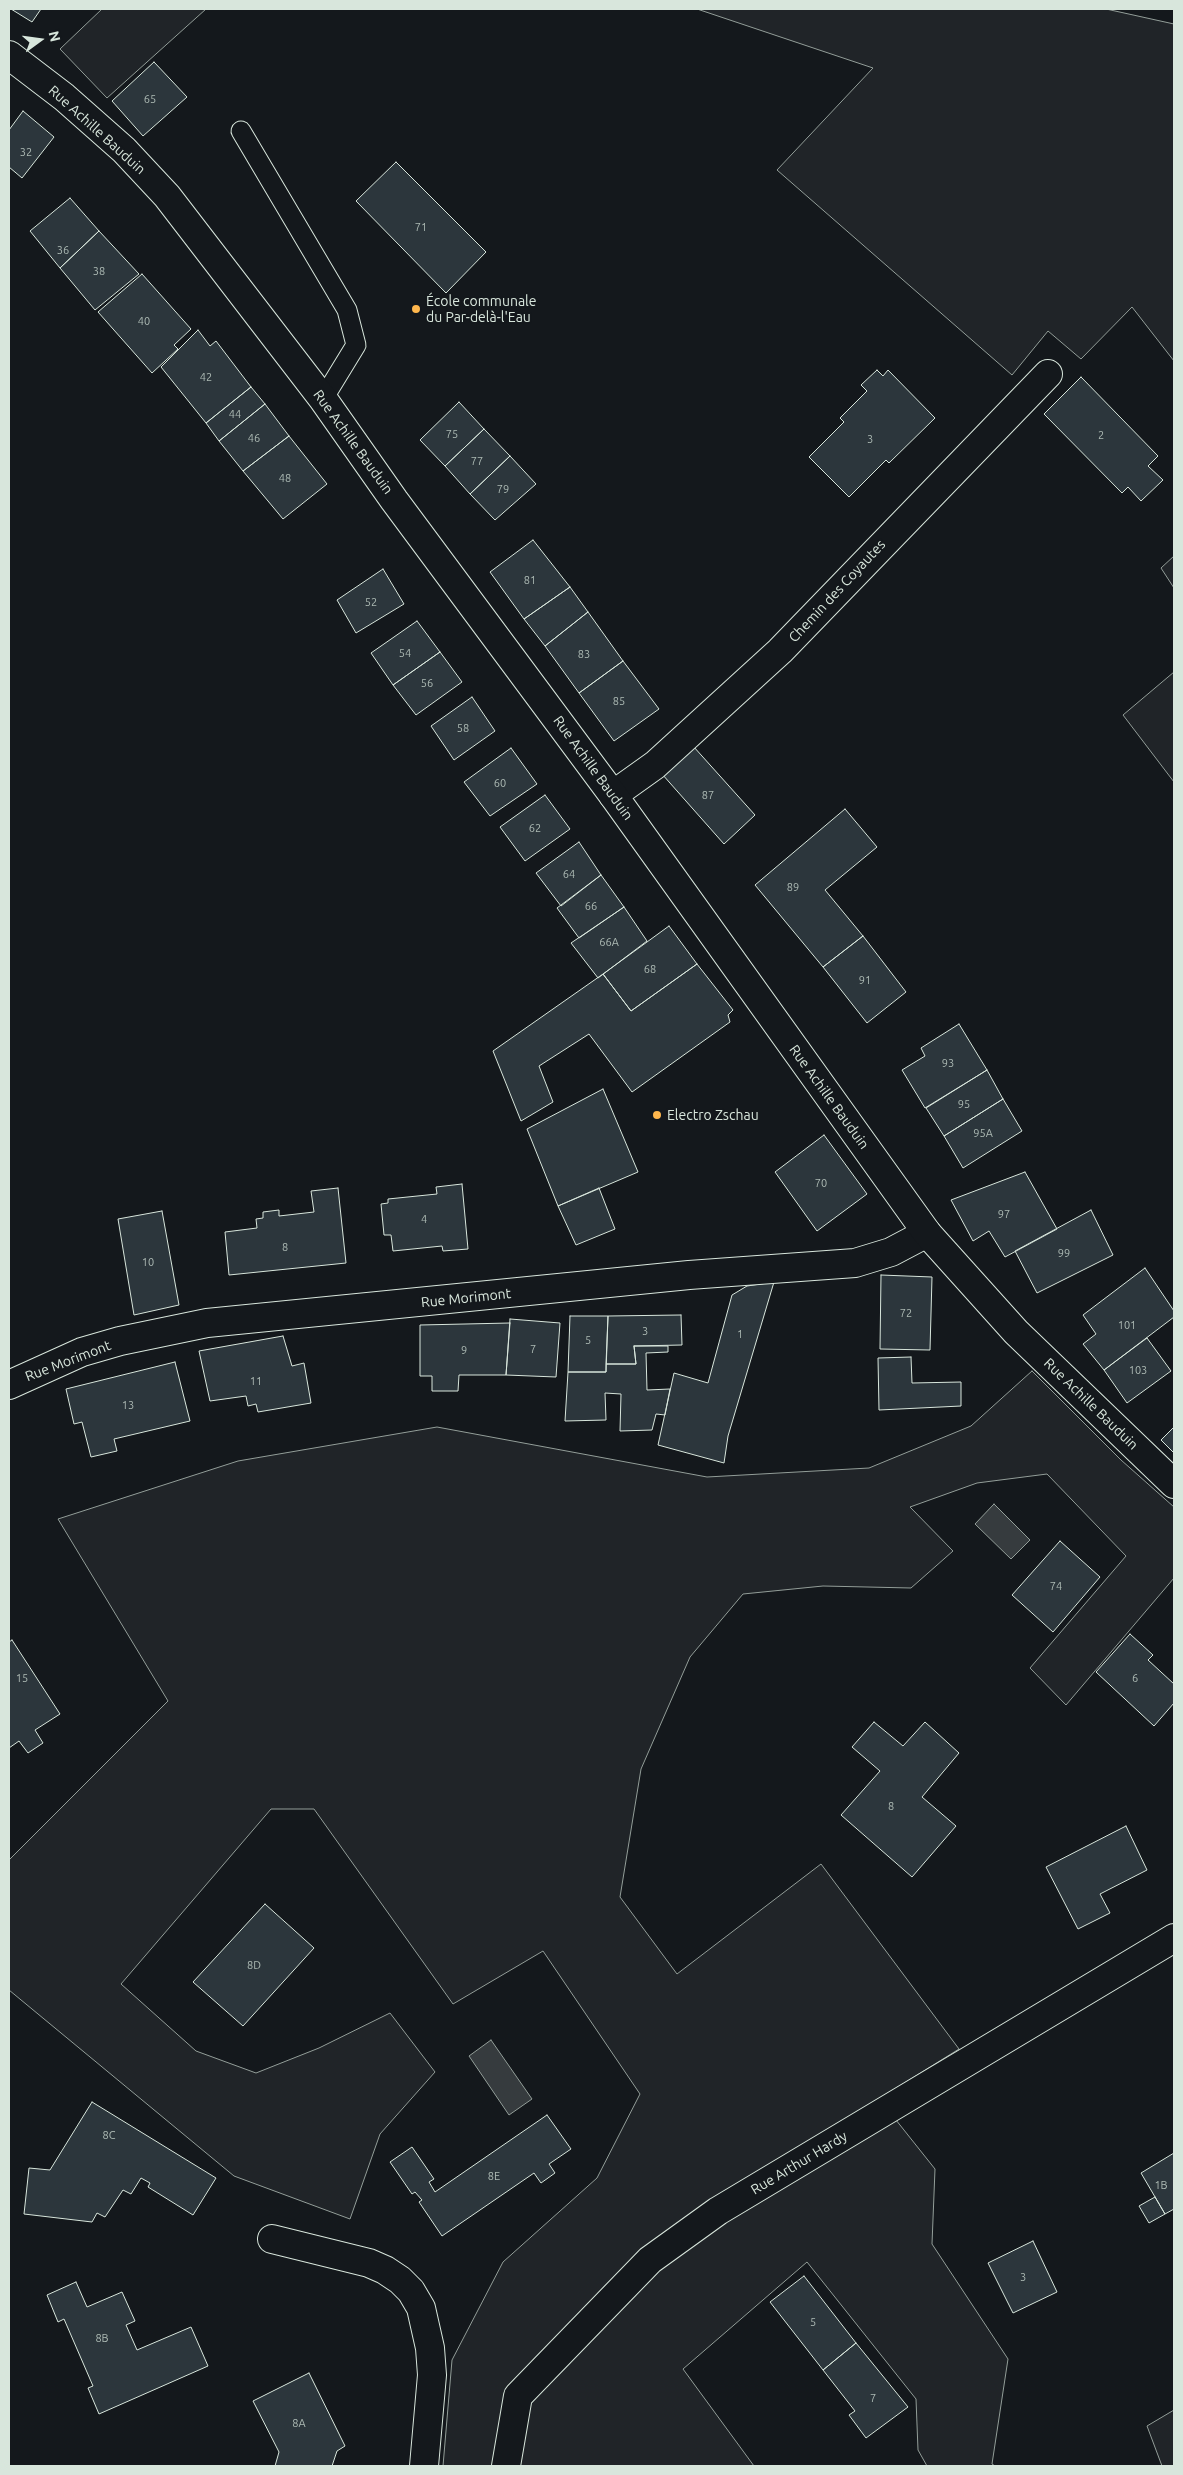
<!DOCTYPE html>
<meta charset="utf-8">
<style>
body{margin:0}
#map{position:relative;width:1183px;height:2475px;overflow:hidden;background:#14181c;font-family:Ubuntu,sans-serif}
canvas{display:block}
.frame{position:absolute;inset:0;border:10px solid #d8e6dc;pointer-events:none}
.north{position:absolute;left:15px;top:15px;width:50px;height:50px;-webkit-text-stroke:4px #14181c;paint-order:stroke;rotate:76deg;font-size:14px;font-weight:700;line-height:20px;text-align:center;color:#d8e6dc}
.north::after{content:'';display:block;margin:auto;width:18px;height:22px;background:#d8e6dc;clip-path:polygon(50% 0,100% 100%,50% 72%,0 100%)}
</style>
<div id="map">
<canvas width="1183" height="2475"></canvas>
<div class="frame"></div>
<div class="north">N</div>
</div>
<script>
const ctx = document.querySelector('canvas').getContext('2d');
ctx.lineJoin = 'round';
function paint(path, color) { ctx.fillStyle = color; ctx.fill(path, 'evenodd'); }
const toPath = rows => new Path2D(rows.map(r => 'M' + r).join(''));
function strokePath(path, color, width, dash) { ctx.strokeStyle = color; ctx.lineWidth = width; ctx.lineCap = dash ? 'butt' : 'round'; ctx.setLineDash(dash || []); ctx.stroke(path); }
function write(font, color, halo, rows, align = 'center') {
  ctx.font = font + ' Ubuntu,sans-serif'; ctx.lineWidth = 4; ctx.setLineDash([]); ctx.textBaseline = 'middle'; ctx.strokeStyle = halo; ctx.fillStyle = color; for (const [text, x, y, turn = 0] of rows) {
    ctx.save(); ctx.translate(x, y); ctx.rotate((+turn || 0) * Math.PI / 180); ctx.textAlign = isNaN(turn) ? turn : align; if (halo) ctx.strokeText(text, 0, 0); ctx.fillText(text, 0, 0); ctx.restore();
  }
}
const green = toPath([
 [102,9,206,9,107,98,60,49,102,9],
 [697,9,1106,9,1174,24,1174,361,1132,307,1081,359,1048,331,1012,375,777,170,873,68,697,9],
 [1174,556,1174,588,1161,568,1174,556],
 [1174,672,1174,782,1123,715,1174,672],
 [1032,1371,1121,1460,1174,1507,1174,1578,1066,1705,1030,1668,1126,1556,1047,1474,977,1483,910,1507,953,1551,911,1588,823,1586,743,1594,690,1657,641,1769,620,1897,677,1974,821,1864,959,2049,803,2146,510,2389,497,2466,443,2466,452,2360,503,2262,597,2178,640,2094,543,1951,453,2004,314,1809,271,1809,121,1984,196,2051,256,2073,319,2048,390,2013,435,2072,380,2134,350,2219,234,2176,9,1990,9,1860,168,1701,58,1519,238,1461,437,1427,707,1477,869,1468,971,1426,1032,1371],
 [896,2120,935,2169,932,2244,1008,2359,992,2464,995,2466,927,2466,918,2450,916,2399,807,2262,683,2369,754,2466,518,2466,531,2400,656,2273,728,2220,896,2120],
 [1174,2410,1174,2466,1162,2466,1147,2426,1174,2410]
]);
const water = toPath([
 [994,1504,1030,1540,1011,1559,975,1524,994,1504],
 [491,2040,532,2099,509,2115,469,2056,491,2040]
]);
const building = toPath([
 [11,9,41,9,32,22,11,9],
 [154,62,187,97,143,136,112,101,154,62],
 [23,111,54,137,22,178,9,167,9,130,23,111],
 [396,162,486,252,446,293,356,201,396,162],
 [70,198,99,231,60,268,30,231,70,198],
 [99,231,139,274,95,310,60,268,99,231],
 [142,274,191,329,174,345,178,349,152,373,98,312,142,274],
 [198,330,210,346,216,341,251,387,206,423,161,367,198,330],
 [877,370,883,376,888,370,935,418,889,463,886,460,849,497,809,457,844,422,840,418,867,391,861,385,877,370],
 [1081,377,1158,456,1148,466,1163,480,1141,501,1128,487,1122,493,1044,414,1081,377],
 [251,387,265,404,219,441,206,423,251,387],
 [459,402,484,429,445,466,420,440,459,402],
 [265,404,289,436,243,471,219,441,265,404],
 [484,429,510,456,470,494,445,466,484,429],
 [289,436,327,484,283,519,243,471,289,436],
 [510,456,536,484,495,520,470,494,510,456],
 [533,540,570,587,524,619,490,572,533,540],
 [383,569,404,604,356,633,337,600,383,569],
 [570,587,588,612,545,646,524,619,570,587],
 [588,612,623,661,579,693,545,646,588,612],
 [417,621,440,652,393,685,371,653,417,621],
 [440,652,462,682,416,715,393,685,440,652],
 [623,661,659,709,614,741,579,693,623,661],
 [472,697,495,731,454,760,431,726,472,697],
 [693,746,755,815,724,844,662,774,693,746],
 [511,748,537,784,490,816,464,782,511,748],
 [545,795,570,829,525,861,500,827,545,795],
 [845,809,877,847,825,890,863,936,823,967,755,885,845,809],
 [579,842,601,875,561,906,536,873,579,842],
 [601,875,624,907,579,938,557,908,601,875],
 [624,907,647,941,598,978,571,943,624,907],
 [669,926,697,964,631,1011,603,974,669,926],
 [863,936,906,992,867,1023,823,967,863,936],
 [697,964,733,1010,728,1015,730,1022,632,1092,589,1034,539,1066,553,1102,521,1121,493,1051,603,974,631,1011,697,964],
 [959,1024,987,1070,925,1108,902,1070,925,1056,921,1048,959,1024],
 [987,1070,1003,1099,944,1136,926,1108,987,1070],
 [603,1089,638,1172,558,1206,527,1129,603,1089],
 [1003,1099,1022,1131,963,1168,944,1136,1003,1099],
 [824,1135,867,1194,817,1231,775,1172,824,1135],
 [1025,1172,1057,1229,1005,1257,989,1231,973,1241,951,1200,1025,1172],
 [462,1184,468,1249,443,1251,442,1246,393,1251,391,1235,384,1235,381,1204,388,1203,388,1199,437,1194,436,1187,462,1184],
 [338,1188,346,1263,229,1275,225,1232,257,1228,256,1219,263,1218,263,1212,279,1210,279,1216,314,1212,311,1191,338,1188],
 [599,1188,615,1229,576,1245,558,1206,599,1188],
 [1091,1210,1113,1255,1037,1293,1015,1251,1091,1210],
 [162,1211,179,1305,134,1315,118,1219,162,1211],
 [1145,1268,1174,1311,1174,1317,1104,1370,1083,1344,1096,1334,1083,1315,1145,1268],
 [881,1275,932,1277,930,1350,880,1349,881,1275],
 [774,1282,728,1436,724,1463,658,1445,674,1373,708,1383,732,1295,747,1286,774,1282],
 [681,1315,682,1345,634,1346,636,1364,606,1364,608,1316,681,1315],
 [570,1316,608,1316,606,1372,568,1372,570,1316],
 [510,1319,560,1323,556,1377,506,1375,510,1319],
 [510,1323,506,1375,459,1375,458,1391,432,1391,432,1376,420,1376,420,1325,510,1323],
 [283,1336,292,1366,304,1363,311,1403,258,1412,256,1404,248,1406,246,1396,210,1401,199,1351,283,1336],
 [1147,1338,1171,1371,1127,1403,1104,1370,1147,1338],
 [634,1346,668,1346,668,1352,646,1353,647,1390,670,1389,665,1415,656,1414,652,1430,620,1431,621,1394,605,1393,606,1420,565,1421,568,1372,606,1372,606,1364,636,1364,634,1346],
 [911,1357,912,1383,961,1382,961,1406,879,1410,878,1358,911,1357],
 [175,1362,190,1421,114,1439,117,1451,91,1457,82,1422,74,1424,66,1389,175,1362],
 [1174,1427,1174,1453,1161,1440,1174,1427],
 [1060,1541,1100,1577,1053,1632,1012,1595,1060,1541],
 [1130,1634,1153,1655,1148,1660,1174,1684,1174,1703,1154,1726,1096,1672,1130,1634],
 [12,1640,60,1714,35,1730,43,1743,28,1753,19,1741,9,1748,9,1642,12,1640],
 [874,1722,903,1746,925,1722,959,1753,922,1797,956,1826,912,1877,841,1815,880,1771,852,1747,874,1722],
 [1126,1826,1147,1870,1100,1894,1110,1913,1078,1929,1046,1867,1126,1826],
 [265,1904,314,1948,243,2026,193,1982,265,1904],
 [92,2102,216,2178,193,2215,148,2187,150,2183,141,2178,131,2194,123,2190,105,2217,97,2213,92,2222,24,2214,29,2168,50,2170,92,2102],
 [547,2115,571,2149,549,2164,555,2173,541,2183,534,2173,442,2236,419,2202,422,2200,415,2192,412,2194,390,2162,412,2147,434,2179,429,2182,435,2192,547,2115],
 [1174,2153,1174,2209,1165,2214,1141,2173,1174,2153],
 [1155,2197,1165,2214,1149,2223,1139,2206,1155,2197],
 [1033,2241,1057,2292,1013,2313,988,2263,1033,2241],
 [804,2276,856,2343,823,2370,770,2302,804,2276],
 [76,2282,87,2307,122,2292,135,2321,126,2325,137,2350,191,2327,208,2366,99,2414,88,2388,93,2386,64,2319,58,2322,47,2295,76,2282],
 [856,2343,908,2407,866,2438,849,2415,855,2411,823,2370,856,2343],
 [309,2373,345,2446,337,2451,332,2466,275,2466,279,2452,253,2401,309,2373]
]);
const lane = toPath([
 [241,131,347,310,356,345,323,399]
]);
const street = toPath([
 [613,795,655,765,780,651,1048,374],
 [9,1385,82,1352,120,1341,207,1323,689,1275,855,1263,891,1252,927,1233],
 [272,2239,369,2263,385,2270,400,2280,411,2291,421,2308,430,2348,432,2375,424,2466]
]);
const secondary = toPath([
 [9,55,64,97,124,150,167,196,323,399,394,500,613,795,927,1233,1016,1332,1174,1484],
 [506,2466,518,2396,650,2260,718,2211,1174,1938]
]);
const markers = [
 [416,309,5,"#ffb74d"],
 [657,1115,5,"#ffb74d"]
];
const numberNames = [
 ["65",150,99],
 ["32",26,152],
 ["71",421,227],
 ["36",63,250],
 ["38",99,271],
 ["40",144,321],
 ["42",206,377],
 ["44",235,414],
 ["75",452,434],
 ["2",1101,435],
 ["46",254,438],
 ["3",870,439],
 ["77",477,461],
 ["48",285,478],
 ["79",503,489],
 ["81",530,580],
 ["52",371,602],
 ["54",405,653],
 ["83",584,654],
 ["56",427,683],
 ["85",619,701],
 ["58",463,728],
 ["60",500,783],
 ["87",708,795],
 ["62",535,828],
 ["64",569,874],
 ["89",793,887],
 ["66",591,906],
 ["66A",609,942],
 ["68",650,969],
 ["91",865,980],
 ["93",948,1063],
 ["95",964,1104],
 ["95A",983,1133],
 ["70",821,1183],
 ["97",1004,1214],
 ["4",424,1219],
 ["8",285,1247],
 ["99",1064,1253],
 ["10",148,1262],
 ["72",906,1313],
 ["101",1127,1325],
 ["3",645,1331],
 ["1",740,1334],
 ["5",588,1340],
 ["7",533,1349],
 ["9",464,1350],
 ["103",1138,1370],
 ["11",256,1381],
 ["13",128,1405],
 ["74",1056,1586],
 ["15",22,1678],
 ["6",1135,1678],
 ["8",891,1806],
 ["8D",254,1965],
 ["8C",109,2135],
 ["8E",494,2176],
 ["1B",1161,2185],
 ["3",1023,2277],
 ["5",813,2322],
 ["8B",102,2338],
 ["7",873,2398],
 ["8A",299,2423]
];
const streetNames = [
 ["Rue Achille Bauduin",97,130,42],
 ["Rue Achille Bauduin",353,442,54],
 ["Chemin des Coyautes",837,591,-47],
 ["Rue Achille Bauduin",593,768,54],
 ["Rue Achille Bauduin",829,1097,54],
 ["Rue Morimont",466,1298,-6],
 ["Rue Morimont",68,1361,-21],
 ["Rue Achille Bauduin",1091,1404,44],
 ["Rue Arthur Hardy",799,2163,-31]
];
const poiNames = [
 ["École communale",426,301],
 ["du Par-delà-l'Eau",426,317],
 ["Electro Zschau",667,1115]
];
paint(green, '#202428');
strokePath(green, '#939e99', 1);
paint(water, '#363b3e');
strokePath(water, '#939e99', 1);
paint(building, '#2c363c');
strokePath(building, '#d8e6dc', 1);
strokePath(lane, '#d8e6dc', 21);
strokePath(street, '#d8e6dc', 30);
strokePath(secondary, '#d8e6dc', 30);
strokePath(lane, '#14181c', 19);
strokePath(street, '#14181c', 28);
strokePath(secondary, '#14181c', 28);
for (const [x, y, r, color] of markers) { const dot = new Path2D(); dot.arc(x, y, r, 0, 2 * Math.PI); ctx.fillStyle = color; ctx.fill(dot); strokePath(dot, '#14181c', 2); }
write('11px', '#adbab4', null, numberNames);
write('14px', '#d8e6dc', '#14181c', streetNames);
write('14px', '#d8e6dc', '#14181c', poiNames, 'left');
</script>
